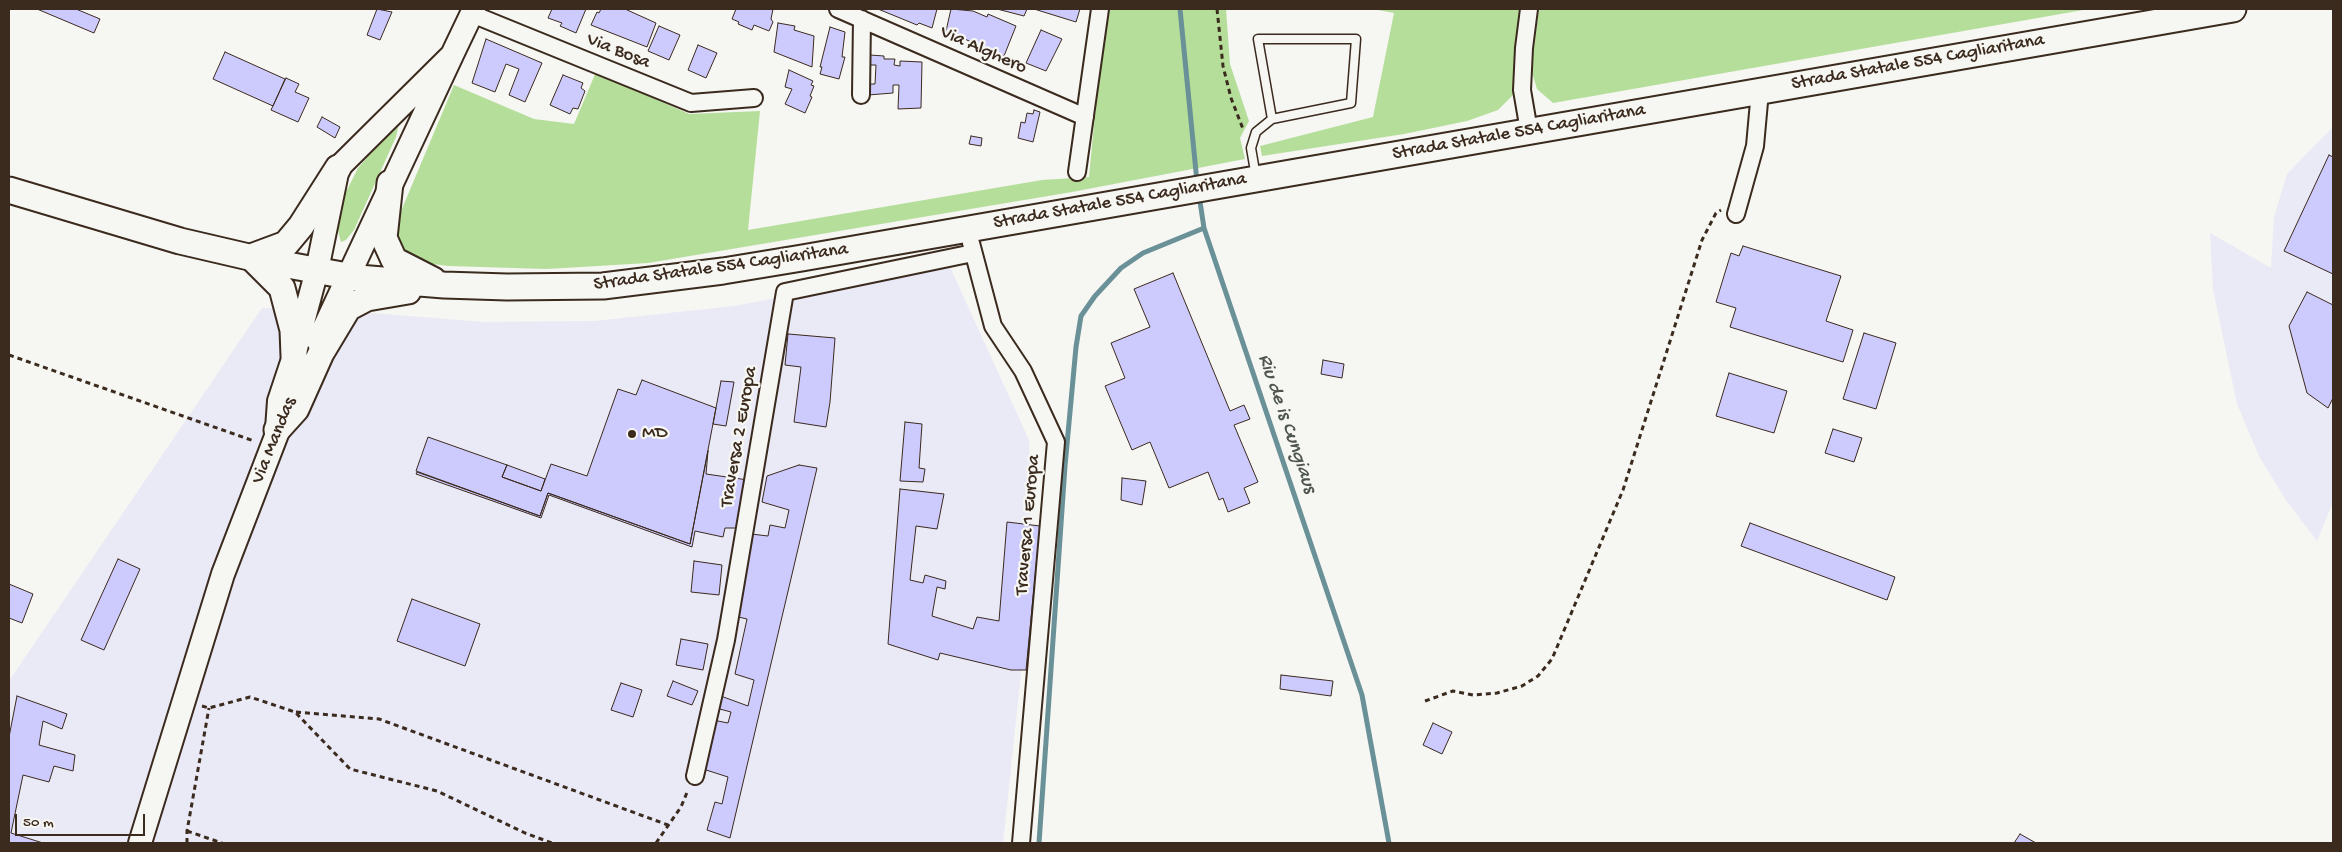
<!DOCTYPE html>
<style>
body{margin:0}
#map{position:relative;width:2342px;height:852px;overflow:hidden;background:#f6f6f2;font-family:"Gochi Hand",sans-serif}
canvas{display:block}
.frame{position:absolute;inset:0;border:10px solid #3b2a1e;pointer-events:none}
.scale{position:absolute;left:15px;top:814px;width:130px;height:22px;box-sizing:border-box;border:2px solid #3b2a1e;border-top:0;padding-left:6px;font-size:15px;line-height:18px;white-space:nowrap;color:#3b2a1e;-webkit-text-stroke:4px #f6f6f2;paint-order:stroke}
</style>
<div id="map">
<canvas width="2342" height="852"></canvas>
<div class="frame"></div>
<div class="scale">50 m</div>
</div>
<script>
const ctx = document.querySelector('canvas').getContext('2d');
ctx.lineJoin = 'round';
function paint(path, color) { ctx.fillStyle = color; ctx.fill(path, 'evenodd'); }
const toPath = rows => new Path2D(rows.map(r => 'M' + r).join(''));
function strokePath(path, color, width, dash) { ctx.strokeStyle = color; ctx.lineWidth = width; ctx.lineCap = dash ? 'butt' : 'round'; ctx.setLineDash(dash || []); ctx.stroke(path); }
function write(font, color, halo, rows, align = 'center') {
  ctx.font = font + ' "Gochi Hand",sans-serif'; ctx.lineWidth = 4.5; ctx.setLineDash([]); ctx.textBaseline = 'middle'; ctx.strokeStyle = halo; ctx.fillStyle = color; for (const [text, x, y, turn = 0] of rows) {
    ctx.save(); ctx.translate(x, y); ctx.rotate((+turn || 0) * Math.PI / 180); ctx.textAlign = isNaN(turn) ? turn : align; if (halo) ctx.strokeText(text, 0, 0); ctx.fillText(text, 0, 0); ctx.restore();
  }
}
const built = toPath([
 [2333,127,2333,502,2317,541,2286,500,2259,456,2237,404,2213,289,2210,233,2271,268,2274,217,2287,174],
 [949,265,1029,440,1032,569,1003,843,9,843,9,681,262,308,358,312,484,322,595,321,734,306]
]);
const green = toPath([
 [1105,9,1226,9,1230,64,1249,121,1240,138,1245,159,1072,192,648,263,547,269,448,266,411,261,391,235,454,85,534,119,574,124,596,72,689,114,760,111,748,230,1042,180,1089,177],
 [1373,9,1526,9,1517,84,1513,95,1498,110,1467,121,1404,134,1262,156,1260,146,1373,117,1394,13],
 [1539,9,2089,9,1553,103,1537,89,1531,69],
 [396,125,398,128,396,137,354,230,346,240,341,242,337,227,338,211,346,192,358,168]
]);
const stream = toPath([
 [1180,9,1197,182],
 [1199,195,1204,228,1362,695,1389,843],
 [1039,843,1065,466,1076,347,1081,316,1095,296,1121,268,1143,253,1204,228]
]);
const building = toPath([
 [37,9,76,9,100,19,94,33,37,9],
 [377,9,392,12,380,40,367,35,377,9],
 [552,9,586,9,576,33,560,26,562,23,548,18,552,9],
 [601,9,625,9,656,23,647,47,591,25,597,12,599,13,601,9],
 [736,9,773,9,771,19,773,22,769,31,754,25,752,30,738,24,739,22,732,19,736,9],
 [878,9,937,9,932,28,919,23,917,25,878,9],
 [951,9,973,11,987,17,988,14,1016,26,1004,56,946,31,951,9],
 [997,9,1027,9,1024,16,997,9],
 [1034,9,1080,9,1076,22,1034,9],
 [778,23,795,26,794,30,814,36,812,67,774,52,778,23],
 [659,26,680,35,669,60,648,51,659,26],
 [830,27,845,32,842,57,845,57,839,79,820,74,822,67,820,67,830,27],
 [1041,30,1062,39,1046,71,1026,63,1041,30],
 [486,39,542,63,525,102,509,95,519,69,506,64,495,92,472,83,486,39],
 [698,45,717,53,706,78,688,70,698,45],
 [225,52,285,79,273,106,213,79,225,52],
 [870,55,884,56,884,59,895,59,894,65,900,66,900,61,922,62,921,108,898,109,899,85,893,85,893,93,868,95,869,84,875,84,876,65,870,65,870,55],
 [789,70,813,81,811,85,814,86,810,96,812,97,805,113,785,104,792,89,785,87,789,70],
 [563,75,583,83,581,88,585,91,578,109,573,108,570,114,550,105,563,75],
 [286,78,299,84,295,92,309,98,298,122,271,110,286,78],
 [1034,110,1040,112,1033,142,1018,138,1021,122,1025,123,1027,113,1033,114,1034,110],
 [322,117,340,127,335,138,317,127,322,117],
 [971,136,982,138,981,146,969,144,971,136],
 [2329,155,2333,157,2333,274,2284,251,2329,155],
 [1743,246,1841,276,1826,321,1853,330,1843,362,1730,327,1736,308,1716,302,1731,253,1739,256,1743,246],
 [1173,273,1230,411,1244,405,1250,419,1234,425,1258,482,1244,488,1250,503,1228,512,1223,498,1219,500,1208,472,1169,488,1150,442,1132,450,1105,386,1125,378,1111,343,1150,327,1134,289,1173,273],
 [2307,292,2333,305,2333,398,2328,408,2307,393,2289,326,2307,292],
 [1864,333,1896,343,1876,409,1843,399,1864,333],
 [788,334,835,338,830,402,826,427,794,422,801,367,785,365,788,334],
 [1323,360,1344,364,1342,378,1321,374,1323,360],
 [1729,373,1787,391,1774,433,1716,416,1729,373],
 [642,380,716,408,690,544,548,493,540,516,416,471,428,437,507,465,502,477,541,491,551,464,587,476,618,389,636,395,642,380],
 [721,381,734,382,726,426,713,424,721,381],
 [905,422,922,424,919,468,925,469,923,482,900,481,905,422],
 [1833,429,1862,438,1854,462,1825,453,1833,429],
 [708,451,706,474,748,480,739,528,725,528,723,537,695,531,692,547,549,495,541,518,416,474,417,472,540,516,548,493,690,544,708,451],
 [507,465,545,479,541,491,502,477,507,465],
 [799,465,817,468,730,838,707,830,715,802,722,804,728,777,703,769,713,720,728,723,731,712,716,708,718,695,748,706,754,680,735,674,747,619,734,616,751,534,768,536,770,525,785,528,789,510,762,502,767,476,799,465],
 [1122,478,1146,481,1142,505,1121,500,1122,478],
 [900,489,944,494,937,529,916,526,910,580,923,583,925,575,946,581,945,589,937,587,932,616,973,629,977,617,999,621,1007,522,1040,526,1026,670,1011,670,940,653,938,660,888,644,900,489],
 [1750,523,1895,577,1887,600,1741,546,1750,523],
 [118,559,140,569,104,650,81,640,118,559],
 [694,561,722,565,719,595,691,592,694,561],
 [9,584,33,594,22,623,9,618,9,584],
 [412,599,480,624,465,666,397,641,412,599],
 [681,639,708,644,703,670,676,665,681,639],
 [1281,675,1333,681,1331,696,1280,689,1281,675],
 [673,681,698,691,692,705,667,696,673,681],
 [621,683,642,690,633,717,611,710,621,683],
 [17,696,67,714,62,729,43,721,39,745,75,755,73,771,54,766,49,782,23,775,11,833,43,843,9,843,9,737,17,696],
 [1433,723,1452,732,1442,754,1423,745,1433,723],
 [2020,834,2036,843,2014,843,2020,834]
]);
const path = toPath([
 [1217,9,1223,66,1231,98,1243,129],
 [9,355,254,441],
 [1425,701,1453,691,1473,695,1497,693,1522,686,1538,676,1552,659,1623,490,1702,240,1716,213,1721,210],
 [202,706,209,708,250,697,295,712,350,769,437,791,525,833,552,843],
 [296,712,379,719,668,825],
 [187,831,222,843],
 [187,843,187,831,209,708],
 [656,843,681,807,688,790]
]);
const lane = toPath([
 [1256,177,1251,148,1256,132,1272,119,1351,103,1356,39,1258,39,1272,119]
]);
const street = toPath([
 [838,9,1085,117],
 [472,14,691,103,754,98],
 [861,95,862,19],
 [1529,131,1522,90,1524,48,1529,9],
 [1077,172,1100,9],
 [1736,214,1755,146,1760,91],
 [971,243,993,326,1023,371,1056,442,1021,843],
 [695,776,726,640,785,292,973,253]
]);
const secondary = toPath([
 [318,341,452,55],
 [277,429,279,401,294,356,317,270,338,168,452,55,474,9],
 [140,843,223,574,285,413]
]);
const primary = toPath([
 [390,183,384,238,394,260,433,280],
 [9,190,180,241,266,261,358,278,444,285,507,287,603,286,723,271,802,258,2233,9],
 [251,257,286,244,301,226,338,168],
 [251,257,282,288,293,330,294,356],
 [277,430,296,409,321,353,348,308,367,298,408,291]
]);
const markers = [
 [632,434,5,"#3b2a1e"]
];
const streetNames = [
 ["Via Alghero",983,51,24],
 ["Via Bosa",618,52,22],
 ["Strada Statale 554 Cagliaritana",1918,63,-10],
 ["Strada Statale 554 Cagliaritana",1519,133,-10],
 ["Strada Statale 554 Cagliaritana",1120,202,-10],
 ["Strada Statale 554 Cagliaritana",721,268,-8],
 ["Traversa 2 Europa",740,437,-80],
 ["Via Mandas",275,441,-68],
 ["Traversa 1 Europa",1029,525,-85]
];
const poiNames = [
 ["MD",642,434]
];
const waterNames = [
 ["Riu de is Cungiaus",1286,424,71]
];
paint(built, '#eae9f6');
paint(green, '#b5de9b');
strokePath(stream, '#699197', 5);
paint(building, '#cdcbfe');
strokePath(building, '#3b2a1e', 1);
strokePath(lane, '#3b2a1e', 11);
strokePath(street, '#3b2a1e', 20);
strokePath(secondary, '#3b2a1e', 26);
strokePath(primary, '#3b2a1e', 29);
strokePath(path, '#3b2a1e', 3, [5, 4]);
strokePath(lane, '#f6f6f2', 8);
strokePath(street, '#f6f6f2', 16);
strokePath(secondary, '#f6f6f2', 22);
strokePath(primary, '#f6f6f2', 25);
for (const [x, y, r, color] of markers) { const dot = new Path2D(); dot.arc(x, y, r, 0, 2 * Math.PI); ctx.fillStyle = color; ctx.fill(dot); strokePath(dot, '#f6f6f2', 2); }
write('19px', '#3b2a1e', '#f6f6f2', streetNames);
write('19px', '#3b2a1e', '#f6f6f2', poiNames, 'left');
write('italic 20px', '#4e5550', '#f6f6f2', waterNames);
</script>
